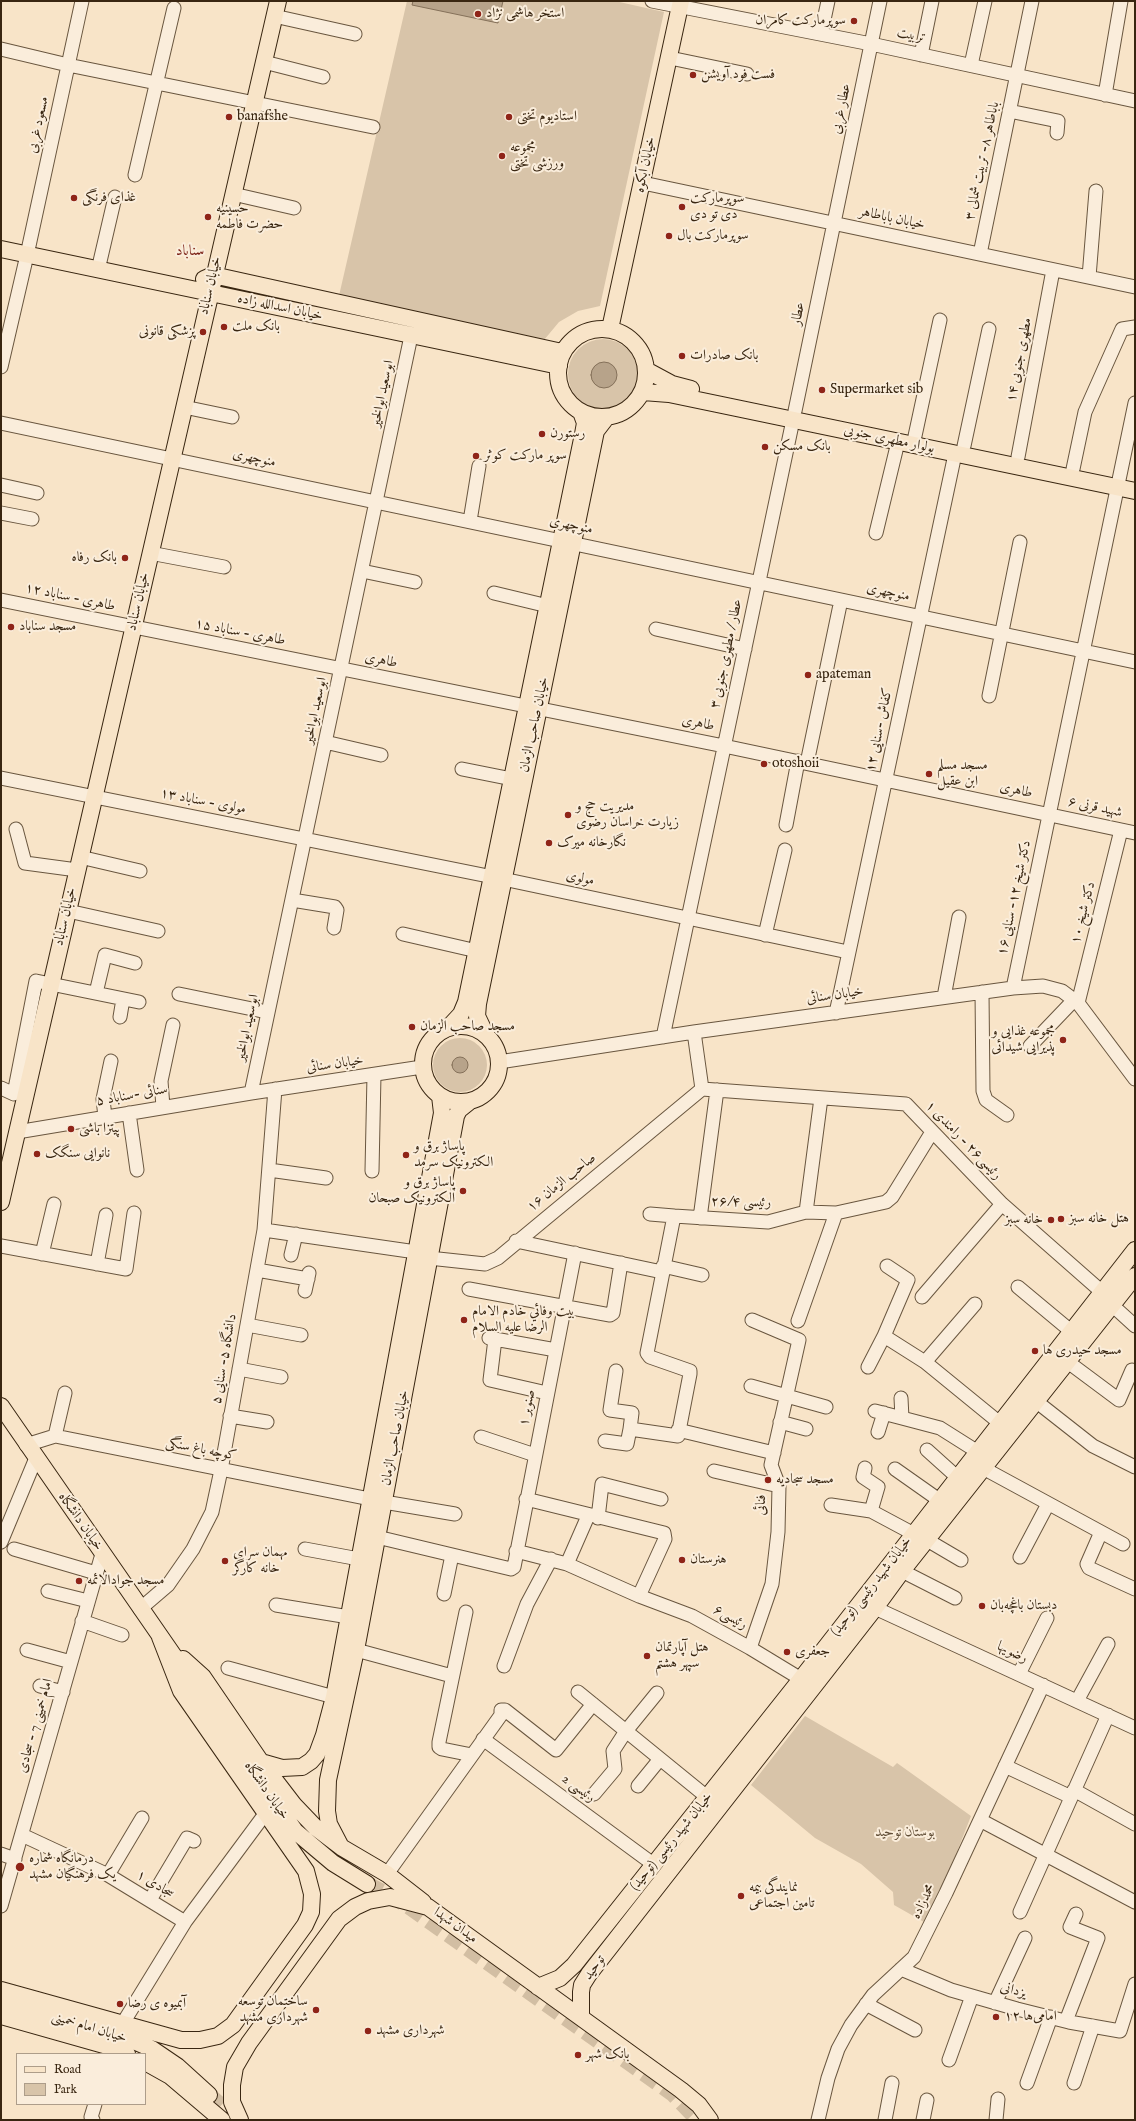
<!DOCTYPE html>
<meta charset="utf-8">
<style>
body{margin:0}
#map{position:relative;width:1136px;height:2121px;overflow:hidden;background:#f8e4c8;font-family:"IM FELL English",serif}
canvas{display:block}
.frame{position:absolute;inset:0;border:2px solid #392611;pointer-events:none}
.legend{position:absolute;left:16px;top:2053px;width:130px;height:52px;box-sizing:border-box;background:#faeddb;border:1px solid #ad9d8a;margin:0;padding:5px 7px;list-style:none;font-size:12px;color:#392611}
.legend li{display:flex;align-items:center;gap:8px;height:20px}
.legend b{width:20px;border:1px solid #ad9d8a}
</style>
<div id="map">
<canvas width="1136" height="2121"></canvas>
<div class="frame"></div>
<ul class="legend">
<li><b style="height:5px;background:#f8e4c8"></b>Road</li>
<li><b style="height:11px;background:#d8c4a9"></b>Park</li>
</ul>
</div>
<script>
const ctx = document.querySelector('canvas').getContext('2d');
ctx.lineJoin = 'round';
function paint(path, color) { ctx.fillStyle = color; ctx.fill(path, 'evenodd'); }
const toPath = rows => new Path2D(rows.map(r => 'M' + r).join(''));
function strokePath(path, color, width, dash) { ctx.strokeStyle = color; ctx.lineWidth = width; ctx.lineCap = dash ? 'butt' : 'round'; ctx.setLineDash(dash || []); ctx.stroke(path); }
function write(font, color, halo, rows, align = 'center') {
  ctx.font = font + ' "IM FELL English",Amiri,serif'; ctx.lineWidth = 4; ctx.setLineDash([]); ctx.textBaseline = 'middle'; ctx.strokeStyle = halo; ctx.fillStyle = color; for (const [text, x, y, turn = 0] of rows) {
    ctx.save(); ctx.translate(x, y); ctx.rotate((+turn || 0) * Math.PI / 180); ctx.textAlign = isNaN(turn) ? turn : align; if (halo) ctx.strokeText(text, 0, 0); ctx.fillText(text, 0, 0); ctx.restore();
  }
}
const green = toPath([
 [407,1,615,1,664,12,600,306,578,311,559,322,544,340,338,300],
 '568 374a35 35 0 1 1 70 0a35 35 0 1 1-70 0Z',
 '433 1065a27 27 0 1 1 54 0a27 27 0 1 1-54 0Z',
 [805,1716,893,1767,897,1763,971,1816,942,1890,924,1922,894,1905,893,1892,861,1864,815,1838,751,1785]
]);
const water = toPath([
 [413,1,503,1,498,23,412,5,413,1],
 '591 375a13 13 0 1 1 26 0a13 13 0 1 1-26 0Z',
 '452 1065a8 8 0 1 1 16 0a8 8 0 1 1-16 0Z'
]);
const majorTunnel = toPath([
 [367,1884,404,1903,673,2094,698,2120],
 [209,2095,237,2120]
]);
const minor = toPath([
 [652,1,871,44,1135,101],
 [274,16,355,34],
 [821,34,828,1],
 [1,49,68,65,373,127],
 [921,55,932,1],
 [670,58,747,74],
 [264,62,323,77],
 [971,65,985,1],
 [1105,95,1121,1],
 [1009,111,1058,121,1057,133],
 [135,175,174,8],
 [643,183,1135,287],
 [233,194,294,208],
 [980,254,1032,1],
 [98,270,115,197],
 [1089,277,1096,191],
 [1,367,27,255,82,1],
 [184,407,232,417],
 [795,411,880,1],
 [1,423,1135,662],
 [915,436,940,320],
 [964,446,989,329],
 [1018,457,1053,270],
 [1073,469,1085,412,1122,329,1135,327],
 [1,485,37,493],
 [1,513,32,519],
 [470,521,479,466],
 [876,533,898,442],
 [150,553,224,567],
 [362,571,415,582],
 [494,593,548,606],
 [1,600,724,746,1135,833],
 [656,629,745,649],
 [989,696,1020,542],
 [325,742,381,755],
 [807,763,841,600],
 [462,769,512,779],
 [1,778,503,879,848,952],
 [786,825,798,761],
 [16,829,25,863,77,870],
 [80,857,140,871],
 [292,900,335,907,337,910,334,928],
 [68,911,158,931],
 [403,934,477,951],
 [765,935,785,850],
 [1013,988,1135,403],
 [982,992,983,1091,986,1100,1007,1115],
 [96,993,105,955,135,963],
 [179,994,267,1012],
 [944,997,959,917],
 [1078,1003,1121,830],
 [836,1013,955,454],
 [120,1017,123,999],
 [694,1032,702,1089],
 [663,1037,793,420],
 [1030,1046,1074,1000],
 [499,1062,694,1032,1013,988,1043,986,1062,991,1078,1003,1135,1079],
 [1,1088,14,1094,36,981,139,1002],
 [702,1089,906,1104,1002,1204,1102,1292],
 [251,1093,411,336],
 [163,1107,161,1081,173,1025],
 [129,1113,137,1170],
 [105,1117,103,1099,111,1061],
 [17,1132,251,1093,422,1067],
 [269,1170,326,1178],
 [372,1171,374,1075],
 [806,1212,821,1098],
 [650,1214,674,1216],
 [700,1218,717,1090],
 [264,1230,416,1252],
 [516,1241,662,1272],
 [1,1246,126,1269,134,1213],
 [42,1254,54,1204],
 [291,1255,296,1234],
 [429,1258,485,1264,498,1258,702,1089],
 [97,1264,106,1215],
 [663,1266,702,1275],
 [257,1270,308,1279],
 [1018,1287,1072,1332],
 [469,1289,610,1315,613,1313,621,1263],
 [305,1291,309,1273],
 [922,1297,1002,1204],
 [1112,1305,1135,1326],
 [798,1321,836,1213],
 [247,1325,301,1335],
 [884,1336,908,1280,887,1266],
 [489,1338,556,1350],
 [495,1339,490,1380,547,1393],
 [925,1362,975,1304],
 [1068,1362,1119,1400,1132,1370],
 [868,1367,884,1336,925,1362,1001,1424],
 [239,1369,281,1377],
 [751,1386,826,1407],
 [901,1398,902,1418,940,1428,978,1452],
 [1037,1402,1093,1446,1135,1467],
 [875,1411,902,1418],
 [230,1416,267,1422],
 [780,1422,806,1429],
 [630,1429,678,1436,690,1374,690,1371,650,1357,647,1353,674,1216,768,1222,806,1212,836,1213,886,1202,892,1197,932,1132],
 [678,1430,774,1453],
 [878,1432,884,1413],
 [55,1436,65,1393],
 [481,1437,535,1455],
 [605,1441,627,1444,630,1429,632,1413,610,1410,616,1371],
 [26,1445,55,1436,370,1499],
 [927,1450,957,1477],
 [865,1468,863,1477,878,1487,871,1511],
 [983,1468,1123,1544],
 [895,1469,939,1500],
 [714,1471,779,1486],
 [526,1499,664,1533,665,1539,639,1596],
 [384,1502,455,1514],
 [831,1505,871,1511,914,1534],
 [598,1518,602,1484,661,1499],
 [1101,1532,1087,1564,1089,1568,1135,1589],
 [377,1537,511,1569,514,1567,575,1253],
 [927,1540,961,1560],
 [1,1542,36,1458],
 [14,1549,96,1573],
 [305,1549,359,1559],
 [516,1551,567,1564,639,1596,692,1616,750,1648,801,1679],
 [1020,1557,1048,1504],
 [567,1564,588,1516],
 [902,1571,955,1598],
 [48,1591,88,1601],
 [444,1594,452,1555],
 [276,1605,349,1617],
 [875,1608,1135,1728],
 [140,1609,168,1585,193,1549,212,1512,221,1470,264,1230,275,1089],
 [466,1612,439,1742,439,1747,442,1749,472,1755],
 [82,1621,122,1635],
 [750,1648,772,1584,778,1532,779,1486,771,1465,799,1340,752,1320],
 [27,1650,71,1662],
 [356,1650,452,1676],
 [504,1666,527,1604,551,1559],
 [228,1668,334,1697],
 [1019,1674,1047,1618],
 [40,1686,63,1692],
 [578,1692,707,1797],
 [1077,1701,1108,1644],
 [483,1739,653,1864],
 [1005,1766,1071,1797],
 [638,1786,660,1759],
 [1074,1790,1135,1824],
 [594,1794,615,1769,613,1751,626,1731,657,1693],
 [980,1820,1135,1902],
 [22,1835,108,1875,185,1922],
 [1,1854,15,1859],
 [387,1874,501,1715,501,1710,505,1710,556,1750,593,1704],
 [108,1875,142,1818],
 [150,1900,187,1838,194,1841],
 [1,1906,102,1554],
 [1020,1912,1108,1715],
 [901,1969,951,1990,1017,2009,1069,2022,1120,2031,1135,1984],
 [995,2003,1025,1938],
 [866,2004,915,2030],
 [1066,2021,1098,1938,1070,1927,1076,1914],
 [123,2023,185,1922,265,1814],
 [949,2060,972,1996],
 [1027,2083,1051,2017],
 [1074,2083,1093,2026],
 [93,2120,91,2117,95,2104],
 [818,2120,828,2078,838,2049,851,2025,873,1995,914,1957,946,1893,1043,1685],
 [885,2120,892,2083],
 [923,2120,927,2100],
 [996,2120,998,2099]
]);
const major = toPath([
 [1,249,559,366],
 [204,279,213,275,562,352],
 '558 373a44 44 0 1 1 88 0a44 44 0 1 1-88 0Z',
 [610,329,681,1],
 [646,370,672,384,691,389],
 [643,392,669,394,1135,491],
 '423 1064a38 38 0 1 1 76 0a38 38 0 1 1-76 0Z',
 [448,1028,461,1014,466,1002,583,434,585,423,581,412],
 [486,1035,477,1016,478,1004,596,431,606,418],
 [1,1202,278,1],
 [1,1406,295,1831,333,1863,367,1884],
 [183,1659,203,1677,261,1762,294,1805,316,1828,341,1847,387,1874,423,1902],
 [261,1762,282,1768,302,1767,311,1761,317,1754,324,1735,334,1697,442,1113,440,1096],
 [341,1847,329,1824,327,1811,328,1780,356,1650,456,1116,459,1110,469,1102],
 [538,1987,560,1978,574,1965,801,1679,1135,1250],
 [1,1990,181,2040,200,2040,218,2036,233,2025,305,1925,311,1912,312,1894,306,1871,181,1691,160,1637],
 [1,2002,120,2035,152,2049,177,2066,209,2095],
 [1,2016,111,2047,127,2054],
 [581,2017,581,1992,582,1985,589,1974,875,1608,902,1571,1135,1276],
 [145,2062,170,2076,222,2120],
 [240,2120,232,2102,232,2085,235,2067,249,2043,339,1919,355,1907,368,1901,390,1897,428,1907,681,2090,699,2105,710,2120]
]);
const markers = [
 [478,14,4,"#8f2418"],
 [854,21,4,"#8f2418"],
 [693,75,4,"#8f2418"],
 [229,117,4,"#8f2418"],
 [509,117,4,"#8f2418"],
 [502,156,4,"#8f2418"],
 [74,198,4,"#8f2418"],
 [682,207,4,"#8f2418"],
 [208,217,4,"#8f2418"],
 [669,236,4,"#8f2418"],
 [224,327,4,"#8f2418"],
 [203,332,4,"#8f2418"],
 [682,356,4,"#8f2418"],
 [822,390,4,"#8f2418"],
 [542,434,4,"#8f2418"],
 [765,447,4,"#8f2418"],
 [476,456,4,"#8f2418"],
 [125,558,4,"#8f2418"],
 [11,627,4,"#8f2418"],
 [808,675,4,"#8f2418"],
 [764,764,4,"#8f2418"],
 [929,774,4,"#8f2418"],
 [568,815,4,"#8f2418"],
 [549,843,4,"#8f2418"],
 [412,1027,4,"#8f2418"],
 [1063,1040,4,"#8f2418"],
 [71,1129,4,"#8f2418"],
 [37,1154,4,"#8f2418"],
 [406,1155,4,"#8f2418"],
 [463,1191,4,"#8f2418"],
 [1061,1219,4,"#8f2418"],
 [1051,1220,4,"#8f2418"],
 [464,1320,4,"#8f2418"],
 [1035,1351,4,"#8f2418"],
 [768,1480,4,"#8f2418"],
 [682,1560,4,"#8f2418"],
 [225,1561,4,"#8f2418"],
 [79,1581,4,"#8f2418"],
 [982,1606,4,"#8f2418"],
 [787,1652,4,"#8f2418"],
 [647,1656,4,"#8f2418"],
 [20,1867,5,"#8f2418"],
 [741,1896,4,"#8f2418"],
 [120,2004,4,"#8f2418"],
 [316,2010,4,"#8f2418"],
 [996,2017,4,"#8f2418"],
 [368,2031,4,"#8f2418"],
 [578,2055,4,"#8f2418"]
];
const poiNames = [
 ["استخر هاشمی نژاد",486,14],
 ["سوپرمارکت کامران",846,21,"right"],
 ["فست فود آویشن",701,75],
 ["banafshe",237,117],
 ["استادیوم تختی",517,117],
 ["مجموعه",510,148],
 ["ورزشی تختی",510,164],
 ["غذای فرنگی",82,198],
 ["سوپرمارکت",690,199],
 ["دی تو دی",690,215],
 ["حسینیه",216,209],
 ["حضرت فاطمه",216,225],
 ["سوپرمارکت بال",677,236],
 ["بانک ملت",232,327],
 ["پزشکی قانونی",195,332,"right"],
 ["بانک صادرات",690,356],
 ["Supermarket sib",830,390],
 ["رستورن",550,434],
 ["بانک مسکن",773,447],
 ["سوپر مارکت کوثر",484,456],
 ["بانک رفاه",117,558,"right"],
 ["مسجد سناباد",19,627],
 ["apateman",816,675],
 ["otoshoii",772,764],
 ["مسجد مسلم",937,766],
 ["ابن عقیل",937,782],
 ["مدیریت حج و",576,807],
 ["زیارت خراسان رضوی",576,823],
 ["نگارخانه میرک",557,843],
 ["مسجد صاحب الزمان",420,1027],
 ["مجموعه غذایی و",1055,1032,"right"],
 ["پذیرایی شیدائی",1055,1048,"right"],
 ["پیتزا باشی",79,1129],
 ["پاساژ برق و",414,1147],
 ["الکترونیک سرمد",414,1163],
 ["نانوایی سنگک",45,1154],
 ["پاساژ برق و",455,1183,"right"],
 ["الکترونیک صبحان",455,1199,"right"],
 ["هتل خانه سبز",1069,1219],
 ["خانه سبز",1043,1220,"right"],
 ["بيت وفائي خادم الامام",472,1312],
 ["الرضا عليه السلام",472,1328],
 ["مسجد حیدری ها",1043,1351],
 ["مسجد سجادیه",776,1480],
 ["مهمان سرای",233,1553],
 ["خانه کارگر",233,1569],
 ["هنرستان",690,1560],
 ["مسجد جوادالائمه",87,1581],
 ["دبستان باغچه‌بان",990,1606],
 ["هتل آپارتمان",655,1648],
 ["سپهر هشتم",655,1664],
 ["جعفری",795,1652],
 ["درمانگاه شماره",29,1859],
 ["یک فرهنگیان مشهد",29,1875],
 ["نمایندگی بیمه",749,1888],
 ["تامین اجتماعی",749,1904],
 ["ساختمان توسعه",308,2002,"right"],
 ["شهرداری مشهد",308,2018,"right"],
 ["آبمیوه ی رضا",128,2004],
 ["۱۲ امامی‌ها",1004,2017],
 ["شهرداری مشهد",376,2031],
 ["بانک شهر",586,2055]
];
const streetNames = [
 ["تربیت",911,36,12],
 ["عطار غربی",842,109,-78],
 ["مسعود غربی",39,125,-78],
 ["باباطاهر ۸- تربیت شمالی ۳",983,161,-78],
 ["خیابان آبکوه",646,165,-78],
 ["خیابان باباطاهر",892,219,12],
 ["خیابان سناباد",211,286,-77],
 ["خیابان اسدالله زاده",280,308,12],
 ["عطار",799,314,-78],
 ["مطهری جنوبی ۱۴",1020,360,-79],
 ["ابوسعید ابوالخیر",383,394,-78],
 ["بولوار مطهری جنوبی",889,440,12],
 ["منوچهری",254,459,12],
 ["منوچهری",571,526,12],
 ["منوچهری",888,593,12],
 ["طاهری - سناباد ۱۲",70,598,12],
 ["خیابان سناباد",139,602,-77],
 ["طاهری - سناباد ۱۵",240,633,11],
 ["عطار / مطهری جنوبی ۳",727,654,-78],
 ["طاهری",381,661,11],
 ["ابوسعید ابوالخیر",316,711,-78],
 ["طاهری",698,724,11],
 ["خیابان صاحب الزمان",535,725,-78],
 ["کفاش -سنایی ۱۲",880,730,-78],
 ["طاهری",1016,791,12],
 ["مولوی - سناباد ۱۳",203,802,11],
 ["شهید قرنی ۶",1095,808,12],
 ["مولوی",580,879,12],
 ["دکتر شیخ ۱۲- سنایی ۱۶",1015,898,-78],
 ["دکتر شیخ ۱۰",1084,913,-76],
 ["خیابان سناباد",66,917,-77],
 ["خیابان سنائی",835,996,-8],
 ["ابوسعید ابوالخیر",248,1028,-78],
 ["خیابان سنائی",335,1065,-8],
 ["سنائی -سناباد ۵",132,1096,-10],
 ["رئیسی۲۶ - رامندی ۱",963,1141,46],
 ["صاحب الزمان ۱۶",562,1183,-39],
 ["رئیسی ۲۶/۴",741,1203,1],
 ["دانشگاه ۵- سنایی ۵",225,1359,-80],
 ["صنوبر ۱",528,1408,-79],
 ["خیابان صاحب الزمان",396,1438,-79],
 ["کوچه باغ سنگی",201,1450,11],
 ["فنائی",762,1505,-88],
 ["خیابان دانشگاه",80,1522,55],
 ["خیابان شهید رئیسی (توحید)",872,1587,-52],
 ["رئیسی۶",730,1618,29],
 ["رضویها",1012,1653,25],
 ["امام خمینی 7 - سجادی",36,1726,-74],
 ["رئیسی 2",578,1789,36],
 ["خیابان دانشگاه",266,1791,55],
 ["خیابان شهید رئیسی (توحید)",672,1842,-51],
 ["سجادی ۱",155,1885,31],
 ["محمدزاده",924,1902,-63],
 ["میدان شهدا",455,1926,36],
 ["توحید",595,1968,-54],
 ["یزدانی",1013,1991,16],
 ["خیابان امام خمینی",89,2028,17]
];
const parkNames = [
 ["بوستان توحید",905,1833]
];
const neighbourhoodNames = [
 ["سناباد",190,252]
];
paint(green, '#d8c4a9');
paint(water, '#b7a38a');
strokePath(water, '#85715a', 1);
strokePath(majorTunnel, '#d2bea3', 16, [16, 8]);
strokePath(minor, '#69563f', 15);
strokePath(major, '#392611', 18);
strokePath(minor, '#faeddb', 13);
strokePath(major, '#f8e4c8', 16);
for (const [x, y, r, color] of markers) { const dot = new Path2D(); dot.arc(x, y, r, 0, 2 * Math.PI); ctx.fillStyle = color; ctx.fill(dot); strokePath(dot, '#faeddb', 1.5); }
write('14px', '#392611', '#faeddb', poiNames, 'left');
write('14px', '#392611', '#faeddb', streetNames);
write('italic 14px', '#614e37', '#faeddb', parkNames);
write('15px', '#7a1f14', '#faeddb', neighbourhoodNames);
</script>
